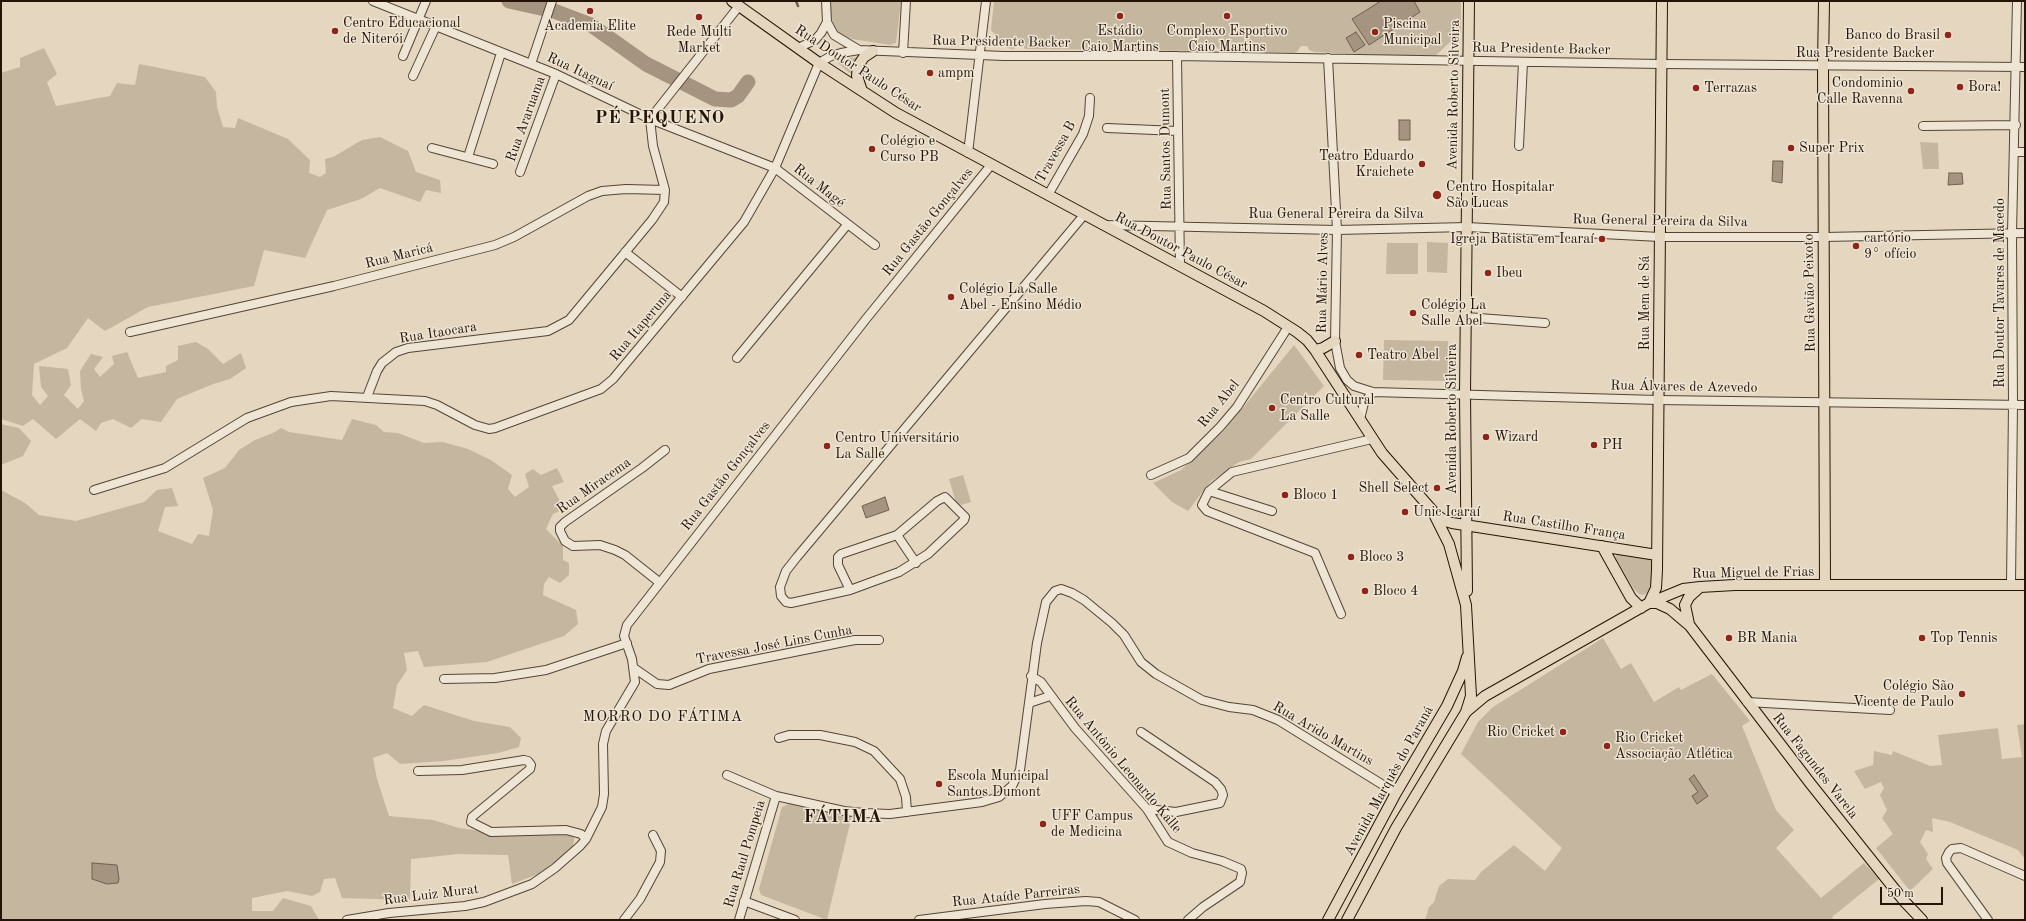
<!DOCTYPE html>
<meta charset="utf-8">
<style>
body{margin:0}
#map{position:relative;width:2026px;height:921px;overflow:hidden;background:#e5d7bf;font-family:"Old Standard TT",serif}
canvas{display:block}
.frame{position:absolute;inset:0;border:2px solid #251305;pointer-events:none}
.scale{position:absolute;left:1880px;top:887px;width:63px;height:18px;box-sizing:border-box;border:2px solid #251305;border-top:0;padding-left:5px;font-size:12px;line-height:14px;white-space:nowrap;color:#251305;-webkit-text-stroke:3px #eee5d5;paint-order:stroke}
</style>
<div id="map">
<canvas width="2026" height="921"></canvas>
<div class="frame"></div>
<div class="scale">50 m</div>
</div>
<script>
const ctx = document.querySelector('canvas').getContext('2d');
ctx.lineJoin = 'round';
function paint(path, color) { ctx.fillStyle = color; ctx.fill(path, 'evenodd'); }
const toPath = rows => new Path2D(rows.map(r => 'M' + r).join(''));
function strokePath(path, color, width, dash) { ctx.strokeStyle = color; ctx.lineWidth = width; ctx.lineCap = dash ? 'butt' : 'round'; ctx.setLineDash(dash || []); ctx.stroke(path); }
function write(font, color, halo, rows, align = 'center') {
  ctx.font = font + ' "Old Standard TT",serif'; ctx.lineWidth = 3; ctx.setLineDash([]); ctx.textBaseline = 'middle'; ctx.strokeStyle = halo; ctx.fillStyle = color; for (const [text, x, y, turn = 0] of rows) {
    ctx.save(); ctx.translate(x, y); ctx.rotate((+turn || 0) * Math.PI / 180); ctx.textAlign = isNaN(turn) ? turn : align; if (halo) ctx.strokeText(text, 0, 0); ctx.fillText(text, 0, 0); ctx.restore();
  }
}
const green = toPath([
 [831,1,901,1,896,43,890,45,852,39,843,36,836,30,833,24,831,16],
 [994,1,1461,1,1461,32,1434,57,1314,52,1309,50,1307,46,1301,46,1297,52,1293,53,1220,50,1215,46,1208,46,1205,51,1025,49,1022,44,1017,44,1014,49,1007,48,991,30],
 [44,48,57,74,47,82,56,106,110,96,117,83,135,85,139,64,205,77,216,92,217,107,223,127,235,128,238,118,288,139,310,160,309,173,320,177,326,173,325,159,333,157,362,140,380,137,408,151,416,172,440,180,441,193,426,190,420,202,380,188,361,199,327,210,305,258,264,250,254,286,148,307,105,331,88,318,67,348,34,364,32,395,40,405,48,396,41,387,39,366,68,369,71,385,64,395,78,409,84,401,81,389,80,371,91,354,103,357,94,369,100,377,114,364,112,356,127,352,138,378,166,372,166,366,178,360,178,346,196,342,208,349,223,364,241,353,246,368,230,379,213,384,177,399,161,422,142,419,131,428,113,419,101,423,96,431,80,419,56,439,33,419,23,426,1,419,1,73,20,67,20,58],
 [860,57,852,69,853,76,838,63,841,60,849,58],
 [1920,142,1938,143,1939,169,1923,169],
 [1427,242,1448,243,1447,273,1427,272],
 [1387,243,1418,243,1418,274,1386,274],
 [1384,340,1448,341,1448,381,1383,380],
 [1294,345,1324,386,1251,459,1239,462,1210,482,1188,511,1172,502,1153,483,1181,470,1224,431],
 [352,419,376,425,384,432,398,433,424,443,443,442,468,449,491,460,512,475,508,489,515,497,529,487,525,474,533,469,541,475,557,468,564,482,552,486,564,509,553,514,546,529,563,546,563,560,569,563,569,575,560,583,549,577,544,584,543,595,576,610,578,624,564,636,487,662,424,667,418,651,404,653,407,670,397,685,393,708,412,716,424,705,474,721,510,727,521,738,519,747,498,753,444,761,400,764,387,753,373,758,377,779,389,816,433,820,459,828,513,835,575,832,573,848,541,873,512,884,508,855,459,854,411,859,410,900,342,898,335,878,324,879,320,892,312,896,287,891,252,898,252,911,273,911,283,898,311,906,319,920,1,920,1,490,25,503,39,515,76,521,144,502,157,490,172,488,178,506,165,507,158,531,192,544,198,534,209,536,213,510,203,478,225,468,239,450,255,440,273,433,281,428,289,432,342,440],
 [1,424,19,428,31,441,23,456,1,465],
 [963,475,971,502,957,506,949,479],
 [1618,554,1648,558,1652,561,1651,583,1647,593,1643,595,1639,594,1633,588,1616,558,1616,555],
 [1603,638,1621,669,1631,663,1654,702,1679,687,1681,690,1712,674,1750,721,1742,726,1776,810,1794,830,1776,848,1821,898,1864,863,1879,879,1832,917,1833,920,1425,920,1429,907,1434,902,1439,886,1448,879,1475,880,1481,872,1514,845,1545,871,1562,848,1461,754,1478,722,1493,707],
 [2025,724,2025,859,2018,850,1950,822,1932,818,1933,832,1926,830,1920,842,1928,854,1926,859,1933,869,1910,891,1876,848,1893,834,1882,818,1887,810,1880,795,1884,788,1881,782,1865,789,1854,771,1873,765,1874,751,1892,755,1893,751,1930,766,1942,765,1938,735,1998,728,2002,759,2022,757,2017,725],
 [798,800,852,815,827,920,761,895,759,889,782,807]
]);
const water = toPath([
 [1381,1,1414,1,1420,12,1369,45,1352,19,1381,1],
 [1356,32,1365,45,1354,52,1346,38,1356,32],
 [1399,120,1410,120,1410,140,1399,140,1399,120],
 [1773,161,1783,161,1782,183,1772,181,1773,161],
 [1949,173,1962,173,1963,184,1948,185,1949,173],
 [885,497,889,510,866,518,862,506,885,497],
 [1694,775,1708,796,1697,804,1692,796,1698,792,1689,779,1694,775],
 [92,863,117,865,119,879,118,883,107,884,92,879,92,863]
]);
const stream = toPath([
 [796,1,798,6]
]);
const river = toPath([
 [509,1,554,11,591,25,646,64,715,99,731,100,738,96,748,82]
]);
const minor = toPath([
 [373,1,556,74,650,119,775,168,875,245],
 [827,22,834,35,859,50],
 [798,48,815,40,821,33,827,22,826,1],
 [903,53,906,1],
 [403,56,426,1],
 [1177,56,1180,266],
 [1328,58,1337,230,1335,341,1340,368,1347,380,1354,386,1373,392,1658,400,2025,405],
 [531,64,552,1],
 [413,76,436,26],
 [650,119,739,6],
 [1923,126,2016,125],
 [1107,128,1178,131],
 [1519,146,1523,62],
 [432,148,493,164],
 [2015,152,2025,152],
 [968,153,986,1],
 [468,157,501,53],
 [520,172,556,74],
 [1048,195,1083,134,1089,116,1090,98],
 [1104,225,1337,230,1467,227,1660,237,1824,237,2025,233],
 [625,252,682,297],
 [1466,317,1545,323],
 [130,332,334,286,495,245,514,237,588,196,602,191,626,189,665,190],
 [737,358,847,225],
 [367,397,377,371,382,363,396,352,408,348,548,331,569,320,652,220,664,202,665,190,653,146,650,119],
 [1360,419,1364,403,1373,392],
 [1151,475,1189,458,1220,427,1237,407,1288,327],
 [94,490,165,468,247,418,291,402,331,396,425,401,437,405,475,425,489,429,495,428,601,389,613,379,744,222,775,168,819,63,831,56,841,53,859,50,1004,56,1177,56,1661,64,2025,67],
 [1209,491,1272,511],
 [897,535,916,563],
 [659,582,625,555,615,550,600,545,573,546,565,541,560,531,560,527,565,522,642,468,665,450],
 [2011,585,2013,404,2012,233,2017,1],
 [850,590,838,565,838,557,841,554,897,535,937,501,945,497,965,517,964,520,928,554,899,572,850,590,791,603,786,602,781,596,780,587,786,571,797,557,1084,215],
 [1341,614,1315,553,1207,511,1202,505,1209,491,1232,472,1372,439],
 [634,668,657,684,669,685,709,669,839,643,855,640,879,640],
 [1031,676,1041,682,1075,728,1147,809,1168,842,1192,853,1222,861,1241,869,1242,873,1240,882,1203,907,1188,920],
 [444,679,495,678,546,670,627,643],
 [1747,702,1890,710],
 [1029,703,1050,696],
 [1141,732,1215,782,1221,789,1223,795,1220,803,1176,812,1147,809],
 [779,738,789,735,820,735,855,742,874,751,900,779,906,797,907,812],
 [418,771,462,770,524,760,528,761,531,765,530,769,472,817,471,822,491,832,566,830,581,834,586,839],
 [727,775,776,796,844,811,864,813,890,814,982,802,999,797,1012,786,1020,770,1037,643,1046,602,1055,591,1061,589,1072,593,1084,600,1112,623,1124,635,1141,662,1156,674,1202,700,1229,707,1253,710,1278,720,1396,793],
 [744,901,795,920],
 [347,920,389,913,465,906,484,902,532,884,555,868,580,846,586,839,602,807,604,794,603,744,606,731,635,682,632,659,624,636,627,625,866,319,991,165],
 [624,920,640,899,660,862,661,851,653,835],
 [739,920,776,796],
 [919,920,1045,904,1086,901,1099,902,1135,920],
 [1988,920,1947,863,1946,858,1949,852,1952,849,1961,848,2025,876]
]);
const major = toPath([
 [732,1,819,63,896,113,1264,311,1297,332,1307,340,1315,350,1382,453,1432,510,1449,544,1466,605,1471,696,1466,712],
 [1824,1,1823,66,1825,585],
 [862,91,857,76,858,66,864,57,873,51],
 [1315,350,1323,348,1335,341],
 [1437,515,1445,521,1452,523,1657,555],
 [1602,546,1631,598,1641,608],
 [1467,591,1465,394,1469,1],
 [1649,603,1656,588,1657,570,1662,1],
 [1649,603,1657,603,1670,609,1690,626,1810,783,1904,901,1922,920],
 [1689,624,1685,605,1689,597,1700,587],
 [1328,920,1396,793,1447,706,1463,671,1467,657],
 [1347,920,1396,828,1466,712,1485,696,1649,603,1683,589,1700,587,1735,585,2025,585]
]);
const markers = [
 [590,11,4,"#8f2418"],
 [1120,16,4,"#8f2418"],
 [1227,16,4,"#8f2418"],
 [699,17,4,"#8f2418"],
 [335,31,4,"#8f2418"],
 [1375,32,4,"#8f2418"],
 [1948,35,4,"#8f2418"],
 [930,73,4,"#8f2418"],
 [1960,87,4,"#8f2418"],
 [1696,88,4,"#8f2418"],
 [1911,91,4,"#8f2418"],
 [1791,148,4,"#8f2418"],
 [872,149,4,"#8f2418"],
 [1422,164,4,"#8f2418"],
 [1437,195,5,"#8f2418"],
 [1602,239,4,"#8f2418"],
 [1856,246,4,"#8f2418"],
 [1488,273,4,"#8f2418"],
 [951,297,4,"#8f2418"],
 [1413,313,4,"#8f2418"],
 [1359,355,4,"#8f2418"],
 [1272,408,4,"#8f2418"],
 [1486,437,4,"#8f2418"],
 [1594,445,4,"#8f2418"],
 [827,446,4,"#8f2418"],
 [1437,488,4,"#8f2418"],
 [1285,495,4,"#8f2418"],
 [1405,512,4,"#8f2418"],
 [1351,557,4,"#8f2418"],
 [1365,591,4,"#8f2418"],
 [1729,638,4,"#8f2418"],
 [1922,638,4,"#8f2418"],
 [1962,694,4,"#8f2418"],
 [1563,732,4,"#8f2418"],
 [1607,746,4,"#8f2418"],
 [939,784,4,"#8f2418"],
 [1043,824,4,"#8f2418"]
];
const poiNames = [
 ["Centro Educacional",343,23],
 ["de Niterói",343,39],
 ["Piscina",1383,24],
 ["Municipal",1383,40],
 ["Academia Elite",590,26,"center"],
 ["Estádio",1120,31,"center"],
 ["Caio Martins",1120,47,"center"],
 ["Complexo Esportivo",1227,31,"center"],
 ["Caio Martins",1227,47,"center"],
 ["Rede Multi",699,32,"center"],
 ["Market",699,48,"center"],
 ["Banco do Brasil",1940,35,"right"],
 ["ampm",938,73],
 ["Condominio",1903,83,"right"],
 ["Calle Ravenna",1903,99,"right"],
 ["Bora!",1968,87],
 ["Terrazas",1704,88],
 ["Colégio e",880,141],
 ["Curso PB",880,157],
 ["Super Prix",1799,148],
 ["Teatro Eduardo",1414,156,"right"],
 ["Kraichete",1414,172,"right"],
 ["Centro Hospitalar",1446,187],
 ["São Lucas",1446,203],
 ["cartório",1864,238],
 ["9° ofício",1864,254],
 ["Igreja Batista em Icaraí",1594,239,"right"],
 ["Ibeu",1496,273],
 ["Colégio La Salle",959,289],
 ["Abel - Ensino Médio",959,305],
 ["Colégio La",1421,305],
 ["Salle Abel",1421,321],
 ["Teatro Abel",1367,355],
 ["Centro Cultural",1280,400],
 ["La Salle",1280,416],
 ["Wizard",1494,437],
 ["Centro Universitário",835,438],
 ["La Salle",835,454],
 ["PH",1602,445],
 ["Shell Select",1429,488,"right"],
 ["Bloco 1",1293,495],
 ["Unic Icaraí",1413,512],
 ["Bloco 3",1359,557],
 ["Bloco 4",1373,591],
 ["BR Mania",1737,638],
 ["Top Tennis",1930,638],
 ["Colégio São",1954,686,"right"],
 ["Vicente de Paulo",1954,702,"right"],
 ["Rio Cricket",1555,732,"right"],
 ["Rio Cricket",1615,738],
 ["Associação Atlética",1615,754],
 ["Escola Municipal",947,776],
 ["Santos Dumont",947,792],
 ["UFF Campus",1051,816],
 ["de Medicina",1051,832]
];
const streetNames = [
 ["Rua Presidente Backer",1001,42,1],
 ["Rua Presidente Backer",1541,49,1],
 ["Rua Presidente Backer",1865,53],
 ["Rua Doutor Paulo César",858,69,33],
 ["Rua Itaguaí",580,72,25],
 ["Avenida Roberto Silveira",1454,95,-89],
 ["Rua Araruama",526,119,-70],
 ["Rua Santos Dumont",1166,149,-91],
 ["Travessa B",1056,152,-61],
 ["Rua Magé",819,186,38],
 ["Rua General Pereira da Silva",1336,214],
 ["Rua General Pereira da Silva",1660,221,1],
 ["Rua Gastão Gonçalves",928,222,-51],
 ["Rua Doutor Paulo César",1181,251,28],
 ["Rua Maricá",399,256,-14],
 ["Rua Mário Alves",1323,283,-89],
 ["Rua Gavião Peixoto",1810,293,-91],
 ["Rua Doutor Tavares de Macedo",2000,293,-90],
 ["Rua Mem de Sá",1645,303,-90],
 ["Rua Itaperuna",641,326,-50],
 ["Rua Itaocara",438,333,-9],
 ["Rua Álvares de Azevedo",1684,387,1],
 ["Rua Abel",1219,404,-51],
 ["Avenida Roberto Silveira",1452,419,-90],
 ["Rua Gastão Gonçalves",726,476,-52],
 ["Rua Miracema",594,486,-35],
 ["Rua Castilho França",1564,526,9],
 ["Rua Miguel de Frias",1753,573,-1],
 ["Travessa José Lins Cunha",774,645,-11],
 ["Rua Arido Martins",1323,734,30],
 ["Rua Antônio Leonardo Kalle",1123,765,50],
 ["Rua Fagundes Varela",1815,766,52],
 ["Avenida Marquês do Paraná",1389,781,-61],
 ["Rua Raul Pompeia",745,854,-73],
 ["Rua Luiz Murat",431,895,-7],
 ["Rua Ataíde Parreiras",1016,896,-6]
];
const neighbourhoodNames = [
 ["MORRO DO FÁTIMA",663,717]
];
const districtNames = [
 ["PÉ PEQUENO",660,118],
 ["FÁTIMA",843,817]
];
paint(green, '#c4b69f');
paint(water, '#a49480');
strokePath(water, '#71604f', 1);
strokePath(stream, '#71604f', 2.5);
strokePath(river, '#a49480', 15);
strokePath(minor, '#554434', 10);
strokePath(major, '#251305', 12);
strokePath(minor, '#eee5d5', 8);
strokePath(major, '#e5d7bf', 10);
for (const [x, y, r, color] of markers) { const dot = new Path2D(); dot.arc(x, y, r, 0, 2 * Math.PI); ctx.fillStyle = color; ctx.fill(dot); strokePath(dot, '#eee5d5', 1.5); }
write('14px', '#251305', '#eee5d5', poiNames, 'left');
write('14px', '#251305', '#eee5d5', streetNames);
ctx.letterSpacing = '1px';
write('15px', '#251305', '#eee5d5', neighbourhoodNames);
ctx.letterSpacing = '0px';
ctx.letterSpacing = '1px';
write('bold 18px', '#251305', '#eee5d5', districtNames);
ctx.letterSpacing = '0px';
</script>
